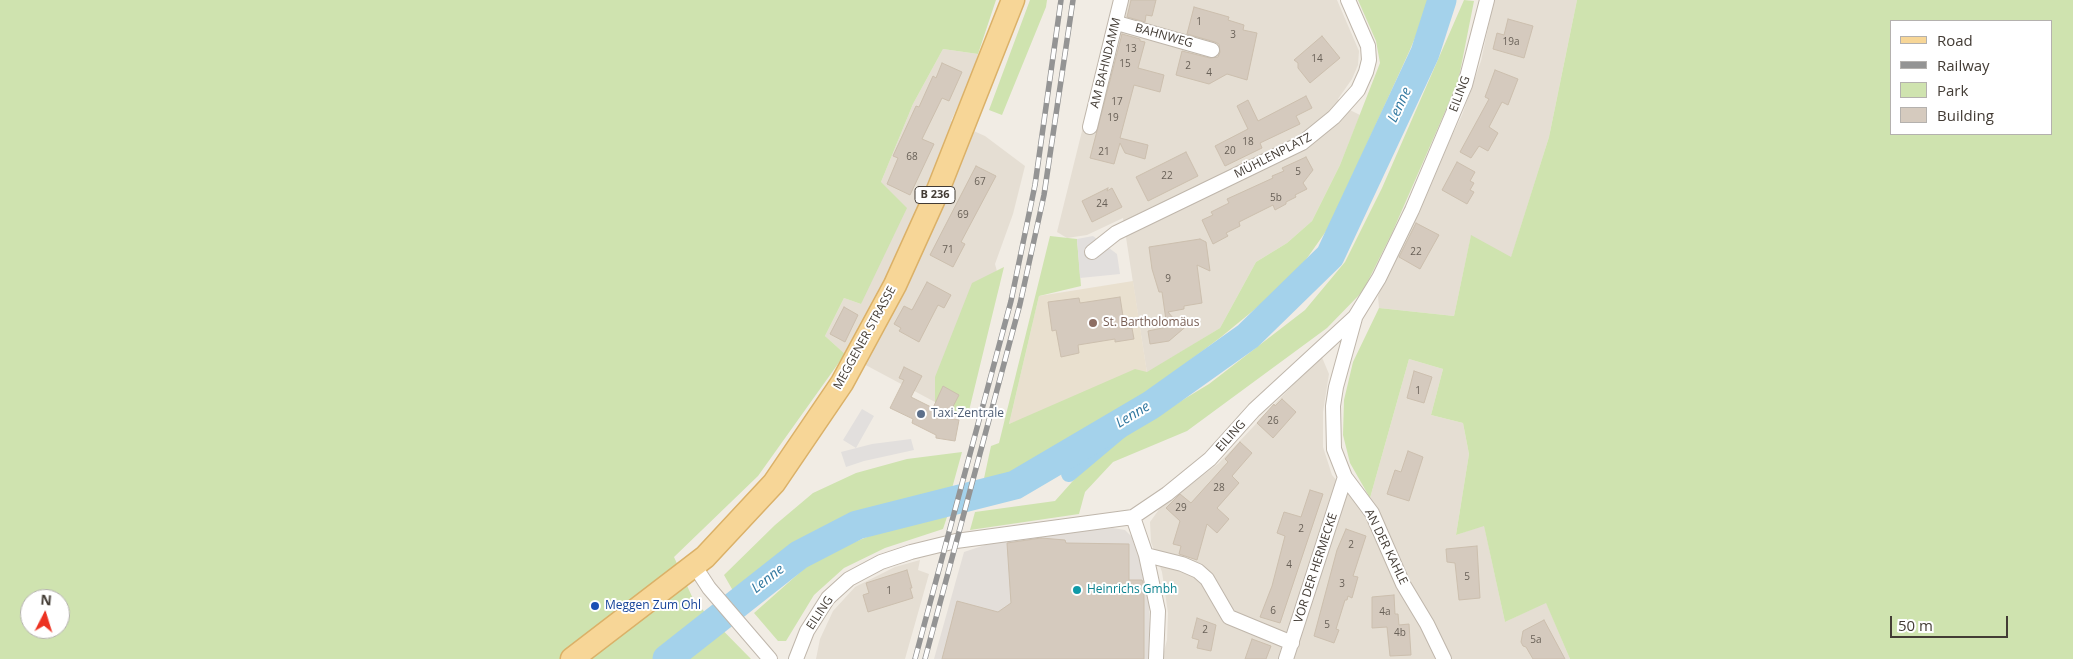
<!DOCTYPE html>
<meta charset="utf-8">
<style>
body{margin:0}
#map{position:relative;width:2073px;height:659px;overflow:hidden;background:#f1ece4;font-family:"Open Sans",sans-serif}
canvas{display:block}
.legend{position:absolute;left:1890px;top:20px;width:162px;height:115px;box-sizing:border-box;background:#fff;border:1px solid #b4b1ae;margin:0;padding:6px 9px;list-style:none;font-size:15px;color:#433c35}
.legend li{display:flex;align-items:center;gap:10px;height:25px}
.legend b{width:25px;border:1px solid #b4b1ae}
.north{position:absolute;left:20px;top:589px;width:50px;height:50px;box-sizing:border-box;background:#fff;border:1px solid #b4b1ae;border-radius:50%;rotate:5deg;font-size:14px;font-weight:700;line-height:20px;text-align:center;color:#433c35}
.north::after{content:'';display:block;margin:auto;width:18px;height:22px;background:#ec3221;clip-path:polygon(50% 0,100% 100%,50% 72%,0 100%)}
.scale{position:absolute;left:1890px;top:616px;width:118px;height:22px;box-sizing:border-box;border:2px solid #433c35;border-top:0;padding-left:6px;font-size:15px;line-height:18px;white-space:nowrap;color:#433c35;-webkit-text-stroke:4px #fff;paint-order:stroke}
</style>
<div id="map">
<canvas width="2073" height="659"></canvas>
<ul class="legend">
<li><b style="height:6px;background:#f7d697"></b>Road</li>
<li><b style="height:6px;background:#949494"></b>Railway</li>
<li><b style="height:14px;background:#cfe3af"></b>Park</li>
<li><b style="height:14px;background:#d5cabe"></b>Building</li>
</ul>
<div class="north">N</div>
<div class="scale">50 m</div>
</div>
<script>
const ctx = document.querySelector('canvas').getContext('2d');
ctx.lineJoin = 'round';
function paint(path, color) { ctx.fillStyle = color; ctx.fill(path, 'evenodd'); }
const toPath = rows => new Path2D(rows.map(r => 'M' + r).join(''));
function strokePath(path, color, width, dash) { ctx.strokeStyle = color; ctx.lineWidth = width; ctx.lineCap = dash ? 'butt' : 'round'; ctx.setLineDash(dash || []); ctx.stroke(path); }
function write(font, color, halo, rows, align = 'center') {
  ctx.font = font + ' "Open Sans",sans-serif'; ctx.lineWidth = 4; ctx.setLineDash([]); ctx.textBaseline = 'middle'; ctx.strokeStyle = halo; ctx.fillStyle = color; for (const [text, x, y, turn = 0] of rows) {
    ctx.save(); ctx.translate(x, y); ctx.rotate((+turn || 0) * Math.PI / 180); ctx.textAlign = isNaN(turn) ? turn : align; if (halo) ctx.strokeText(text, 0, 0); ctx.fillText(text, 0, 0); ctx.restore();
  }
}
const residential = toPath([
 [1126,0,1337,0,1359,51,1358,65,1352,79,1338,99,1350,110,1360,115,1340,165,1312,221,1287,243,1256,262,1220,328,1147,373,1123,218,1087,235,1067,238,1057,232,1083,127,1094,130],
 [1494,0,1577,0,1549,137,1511,258,1471,236,1454,316,1379,308,1378,296,1388,268,1462,115,1481,61],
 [943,49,978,54,972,75,951,121,985,136,1025,166,1013,214,995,264,1000,283,963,417,845,354,825,336,844,298,861,304,881,182,913,104],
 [1321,355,1329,374,1323,412,1323,447,1332,475,1361,509,1370,498,1409,359,1443,369,1431,415,1463,423,1469,454,1456,535,1484,525,1505,622,1546,602,1570,659,1162,659,1167,640,1168,613,1162,572,1151,542,1150,522,1160,508,1219,463],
 [920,560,918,570,929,574,905,659,816,659,820,639,833,611,855,587,895,567]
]);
const industrial = toPath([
 [1113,528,1125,530,1133,538,1141,561,1149,597,1150,659,934,659,964,552,991,543,1063,531]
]);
const education = toPath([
 [1133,281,1147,373,1009,424,1039,296]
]);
const green = toPath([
 [0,0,996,0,978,54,943,49,913,104,881,182,907,208,861,304,844,298,825,336,845,354,758,476,674,557,694,601,751,659,0,659],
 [30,599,60,599,60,629,30,629],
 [1030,0,1047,0,1046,7,1002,115,989,110],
 [1358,0,1431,0,1409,52,1329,227,1293,278,1221,337,1157,385,1019,471,983,483,991,446,999,443,1050,236,1077,239,1081,286,1039,296,1009,424,1135,369,1147,372,1220,328,1256,262,1287,243,1312,221,1340,165,1380,63,1376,41],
 [1464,0,1474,1,1458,82,1392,233,1363,291,1327,328,1187,431,1113,462,1085,492,1079,514,970,530,975,512,1055,501,1088,464,1125,435,1209,384,1305,310,1345,262,1382,188],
 [1577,0,2073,0,2073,659,1570,659,1546,603,1505,622,1484,526,1456,535,1469,454,1463,423,1431,415,1443,369,1409,359,1370,498,1350,463,1343,435,1344,400,1353,362,1379,308,1454,316,1471,235,1511,257,1549,137],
 [1892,21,2052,21,2052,134,1892,134],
 [1004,267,967,419,935,402,935,377,972,283],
 [962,452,951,492,867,512,816,534,781,556,736,596,724,575,775,525,813,493,856,473,907,459],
 [948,514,943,529,885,548,844,568,814,595,786,641,778,641,754,613,806,567,837,549,887,529]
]);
const parking = toPath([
 [1093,236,1117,254,1120,274,1080,278,1077,239],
 [862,409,874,416,856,448,843,440],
 [911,439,914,450,864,461,846,467,841,452,872,444]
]);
const canal = toPath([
 [1069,474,1151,405]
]);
const river = toPath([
 [667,659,799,555,857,525,1015,485,1151,405,1248,336,1330,256,1425,53,1442,0]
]);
const building = toPath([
 [1131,0,1156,0,1152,16,1146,15,1145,22,1127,17,1131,0],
 [1194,7,1229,17,1228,20,1244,25,1243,30,1257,33,1247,80,1227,74,1209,84,1176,75,1182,51,1210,58,1218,57,1220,52,1219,44,1215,42,1187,34,1194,7],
 [1508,19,1533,26,1524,58,1493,49,1497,33,1504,35,1508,19],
 [1122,34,1140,39,1140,41,1145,42,1138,68,1164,75,1160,92,1134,85,1120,138,1148,145,1145,159,1125,153,1120,143,1114,164,1090,158,1122,34],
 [1322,36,1340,58,1310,83,1298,68,1298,63,1294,60,1322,36],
 [942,63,962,72,949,101,942,98,922,139,934,144,910,195,887,184,898,158,893,156,916,106,919,107,933,76,936,78,942,63],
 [1495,70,1518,79,1508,105,1502,102,1489,127,1498,133,1488,151,1479,146,1471,158,1460,152,1489,99,1485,97,1495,70],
 [1306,96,1312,108,1296,116,1300,124,1260,143,1262,148,1225,166,1215,146,1248,129,1237,106,1248,100,1258,121,1306,96],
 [1186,152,1198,176,1148,201,1136,177,1186,152],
 [1306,157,1313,170,1303,183,1307,189,1295,195,1296,197,1286,202,1286,204,1275,210,1273,205,1239,222,1240,226,1226,233,1228,236,1213,244,1202,220,1213,215,1211,212,1229,203,1227,199,1273,178,1272,176,1284,171,1282,168,1306,157],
 [1457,162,1475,172,1470,181,1474,183,1470,190,1474,192,1467,204,1442,190,1457,162],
 [976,166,996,176,961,242,965,244,953,267,930,255,976,166],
 [1108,188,1107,191,1112,188,1122,207,1092,222,1082,201,1108,188],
 [1416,223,1439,235,1420,269,1399,257,1416,223],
 [1200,239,1206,242,1210,271,1197,265,1202,303,1184,306,1184,309,1168,312,1179,325,1190,323,1169,341,1150,344,1148,331,1167,327,1162,292,1159,292,1152,269,1149,247,1200,239],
 [927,282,951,295,944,308,938,305,919,342,899,331,901,328,894,324,904,306,912,310,927,282],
 [1120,297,1125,329,1132,328,1134,339,1115,342,1115,339,1078,345,1079,353,1061,357,1056,330,1052,331,1048,302,1079,298,1080,303,1120,297],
 [844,307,858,315,845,342,830,334,844,307],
 [904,367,922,376,911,397,933,408,943,386,959,395,947,418,959,420,955,441,936,438,936,435,912,423,913,419,890,408,904,380,899,378,904,367],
 [1414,371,1432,377,1424,403,1407,398,1414,371],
 [1282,399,1296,412,1273,438,1257,423,1274,404,1275,406,1282,399],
 [1240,442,1252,453,1232,476,1239,483,1217,508,1229,519,1217,533,1207,524,1197,560,1179,554,1181,546,1173,544,1180,521,1166,508,1180,494,1191,503,1228,462,1225,459,1240,442],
 [1408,451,1423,457,1409,501,1387,494,1395,470,1401,472,1408,451],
 [1310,490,1323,494,1280,623,1260,617,1272,586,1285,536,1277,533,1284,512,1301,517,1310,490],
 [1346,529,1366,536,1353,576,1358,577,1352,598,1348,596,1347,600,1345,600,1336,629,1339,630,1334,643,1314,636,1337,550,1346,529],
 [1041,538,1065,540,1066,543,1129,544,1129,580,1142,580,1144,585,1144,659,942,659,957,601,998,612,1011,603,1007,543,1041,538],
 [1477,546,1480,598,1459,600,1455,563,1447,562,1446,549,1477,546],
 [907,570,912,588,910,588,913,598,868,612,863,595,869,593,866,583,907,570],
 [1394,595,1395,614,1398,614,1399,625,1409,624,1411,655,1390,656,1387,627,1372,628,1372,597,1394,595],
 [1197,618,1216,625,1211,651,1197,648,1199,640,1192,638,1197,618],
 [1544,620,1565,659,1533,659,1526,647,1523,646,1521,642,1523,631,1544,620],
 [1252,639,1271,646,1266,659,1245,659,1252,639]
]);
const minor = toPath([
 [1117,23,1212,50],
 [1090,127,1121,0],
 [1092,252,1116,233,1302,143,1334,117,1358,90,1366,72,1369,60,1368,46,1348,0],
 [1355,318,1336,387,1333,406,1334,449,1345,477,1372,513,1403,584,1427,624,1444,659],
 [1133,517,1146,555,1158,611,1156,659],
 [1146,555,1182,564,1198,571,1207,579,1229,617,1292,643],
 [694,565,709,588,770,659],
 [796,659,807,631,828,598,849,579,881,562,911,552,956,541,1133,517,1167,494,1210,459,1254,410,1355,317,1379,278,1412,210,1465,85,1487,0],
 [1286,659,1345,477]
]);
const primary = toPath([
 [572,659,705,557,774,483,842,383,895,285,938,190,1013,0]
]);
const rail = toPath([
 [915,659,1011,301,1035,185,1061,0],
 [925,659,1020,304,1044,195,1073,0]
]);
const markers = [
 [1093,323,5,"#8d6e63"],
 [921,414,5,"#5c6f8a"],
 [1077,590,5,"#0f9aa8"],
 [595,606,5,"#1a4fb4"]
];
const numberNames = [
 ["1",1199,22],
 ["3",1233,35],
 ["19a",1511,42],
 ["13",1131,49],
 ["14",1317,59],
 ["15",1125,64],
 ["2",1188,66],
 ["4",1209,73],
 ["17",1117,102],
 ["19",1113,118],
 ["18",1248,142],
 ["20",1230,151],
 ["21",1104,152],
 ["68",912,157],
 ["5",1298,172],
 ["22",1167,176],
 ["67",980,182],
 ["5b",1276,198],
 ["24",1102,204],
 ["69",963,215],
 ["71",948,250],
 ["22",1416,252],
 ["9",1168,279],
 ["1",1418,391],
 ["26",1273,421],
 ["28",1219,488],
 ["29",1181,508],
 ["2",1301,529],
 ["2",1351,545],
 ["4",1289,565],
 ["5",1467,577],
 ["3",1342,584],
 ["1",889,591],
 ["6",1273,611],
 ["4a",1385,612],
 ["5",1327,625],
 ["2",1205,630],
 ["4b",1400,633],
 ["5a",1536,640]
];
const shields = [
 [935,195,40]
];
const shieldNames = [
 ["B 236",935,195]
];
const streetNames = [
 ["BAHNWEG",1164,36,16],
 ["AM BAHNDAMM",1106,63,-76],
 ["EILING",1460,94,-69],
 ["MÜHLENPLATZ",1273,156,-27],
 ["MEGGENER STRASSE",865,338,-61],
 ["EILING",1231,436,-48],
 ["AN DER KAHLE",1386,547,64],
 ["VOR DER HERMECKE",1316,568,-72],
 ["EILING",820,613,-56]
];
const educationNames = [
 ["St. Bartholomäus",1103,323]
];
const serviceNames = [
 ["Taxi-Zentrale",931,414]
];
const cultureNames = [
 ["Heinrichs Gmbh",1087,590]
];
const transitNames = [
 ["Meggen Zum Ohl",605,606]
];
const waterNames = [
 ["Lenne",1400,105,-65],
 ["Lenne",1133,415,-31],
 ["Lenne",768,579,-38]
];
paint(residential, '#e5ded3');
paint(industrial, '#e3ded9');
paint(education, '#e9e0cf');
paint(green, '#cfe3af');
paint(parking, '#e2dfdd');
strokePath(canal, '#a4d2eb', 16);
strokePath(river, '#a4d2eb', 29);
paint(building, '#d5cabe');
strokePath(building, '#ccbfae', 1);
strokePath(minor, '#bfb6ab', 16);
strokePath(primary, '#dbb168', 25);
strokePath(minor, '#fff', 14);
strokePath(primary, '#f7d697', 22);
strokePath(rail, '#949494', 5.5);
strokePath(rail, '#fff', 4, [11]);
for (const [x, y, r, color] of markers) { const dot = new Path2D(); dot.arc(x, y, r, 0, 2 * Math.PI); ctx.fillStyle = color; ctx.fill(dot); strokePath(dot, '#fff', 2); }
write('10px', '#686057', null, numberNames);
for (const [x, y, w] of shields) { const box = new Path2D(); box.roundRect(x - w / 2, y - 8.5, w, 17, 4); ctx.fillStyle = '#fff'; ctx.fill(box); strokePath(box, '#433c35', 1); }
write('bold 11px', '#433c35', null, shieldNames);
write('12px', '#433c35', '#fff', streetNames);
write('12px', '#785e54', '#fff', educationNames, 'left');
write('12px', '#4e5e75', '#fff', serviceNames, 'left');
write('12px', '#0d838f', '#fff', cultureNames, 'left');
write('12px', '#164399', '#fff', transitNames, 'left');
write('italic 14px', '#3379a0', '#fff', waterNames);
</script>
